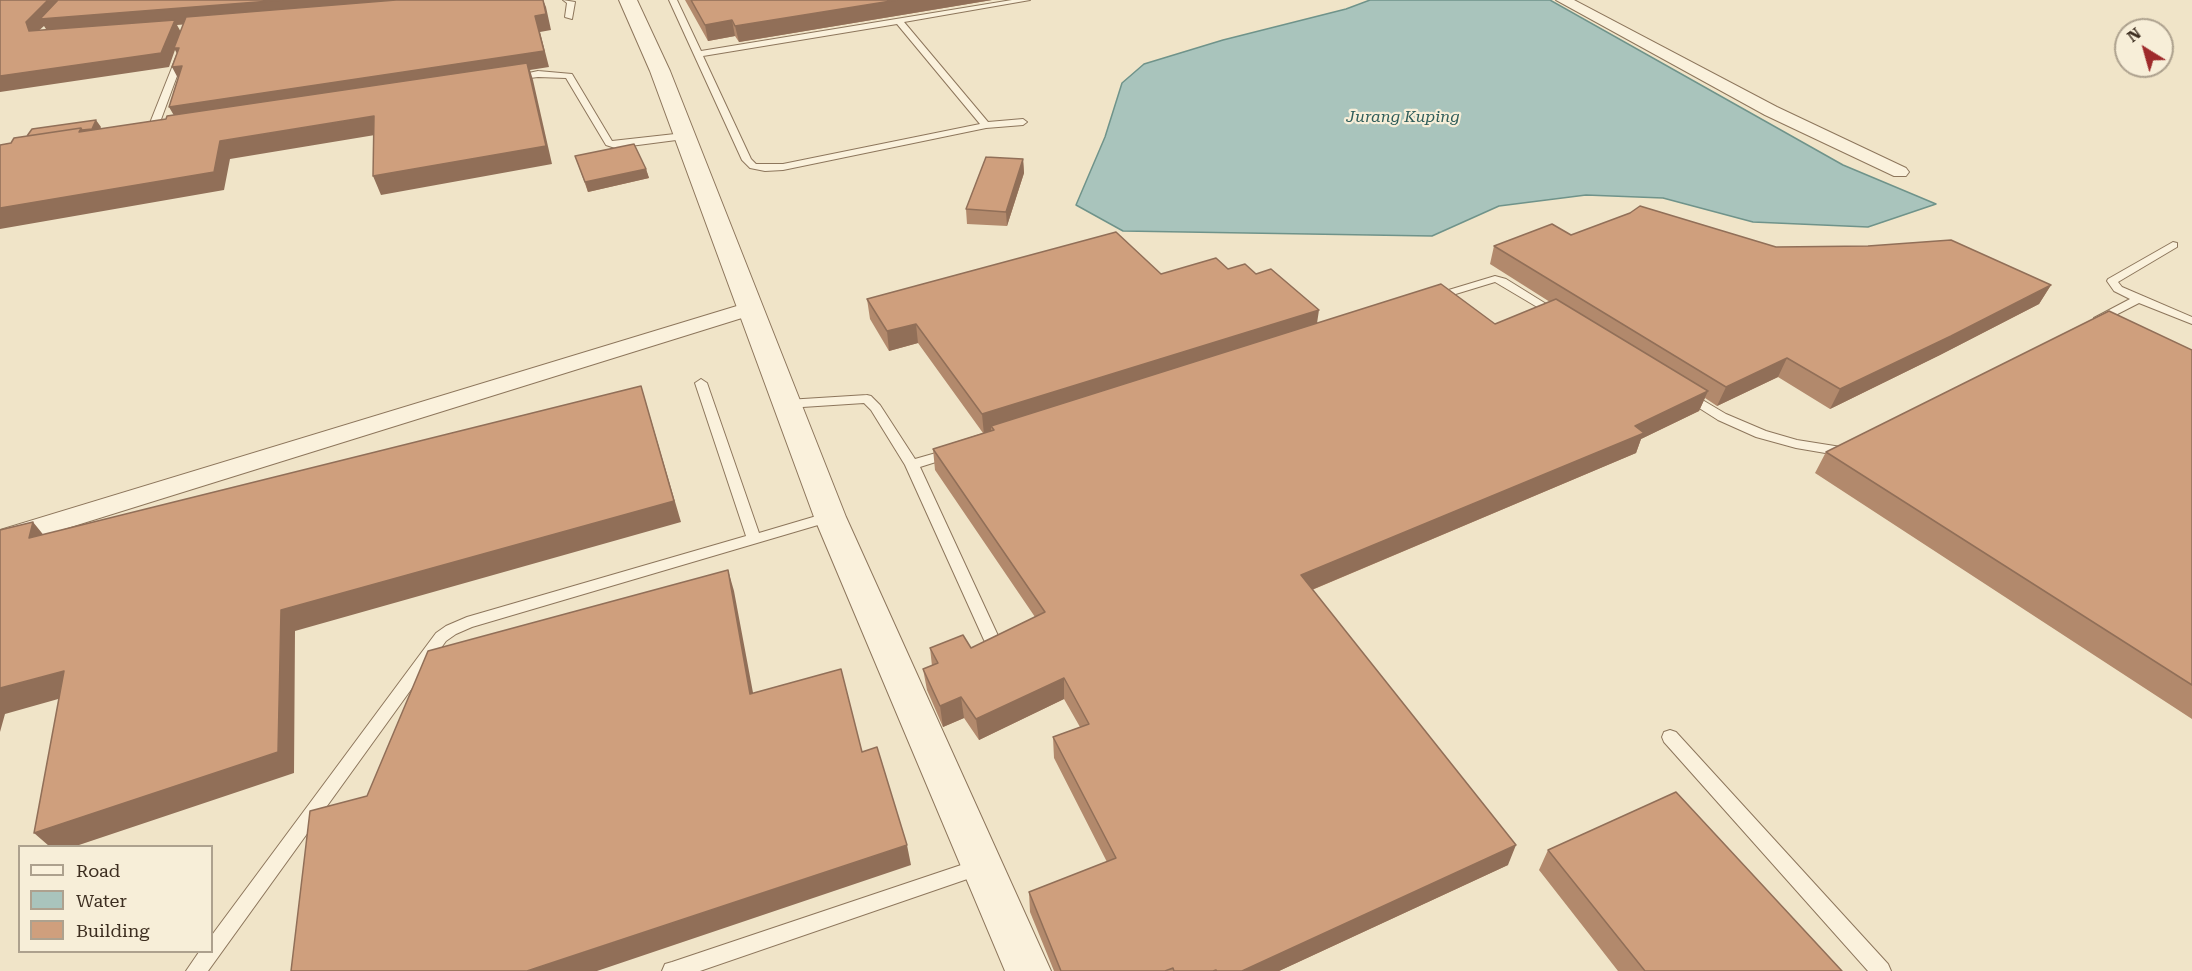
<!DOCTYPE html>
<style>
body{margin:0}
#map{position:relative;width:2192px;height:971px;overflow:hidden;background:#f0e4c8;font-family:"Roboto Serif",serif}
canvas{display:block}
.legend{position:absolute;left:18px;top:845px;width:195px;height:108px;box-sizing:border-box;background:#f7eed8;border:2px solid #ada18e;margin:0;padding:8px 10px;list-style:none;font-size:18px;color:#3d2e20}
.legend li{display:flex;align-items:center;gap:12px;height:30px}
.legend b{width:30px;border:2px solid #ada18e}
.north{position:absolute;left:2114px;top:18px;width:60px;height:60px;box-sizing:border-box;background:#f7eed8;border:2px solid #ada18e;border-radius:50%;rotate:323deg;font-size:16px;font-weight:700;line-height:24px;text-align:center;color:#3d2e20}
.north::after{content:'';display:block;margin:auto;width:21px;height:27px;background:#9e2a2b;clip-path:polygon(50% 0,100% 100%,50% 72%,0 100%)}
</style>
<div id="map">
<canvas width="2192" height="971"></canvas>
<ul class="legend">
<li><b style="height:8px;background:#faf1dc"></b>Road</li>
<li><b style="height:16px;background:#a9c4bc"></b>Water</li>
<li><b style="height:16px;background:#cf9f7d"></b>Building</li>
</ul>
<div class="north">N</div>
</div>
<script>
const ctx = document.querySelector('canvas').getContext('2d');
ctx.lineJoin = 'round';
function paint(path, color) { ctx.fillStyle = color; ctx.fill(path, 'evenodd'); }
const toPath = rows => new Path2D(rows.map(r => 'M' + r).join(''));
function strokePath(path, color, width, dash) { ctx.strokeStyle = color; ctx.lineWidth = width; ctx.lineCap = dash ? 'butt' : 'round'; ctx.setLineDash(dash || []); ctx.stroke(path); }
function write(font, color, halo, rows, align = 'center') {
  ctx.font = font + ' "Roboto Serif",serif'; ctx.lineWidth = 4.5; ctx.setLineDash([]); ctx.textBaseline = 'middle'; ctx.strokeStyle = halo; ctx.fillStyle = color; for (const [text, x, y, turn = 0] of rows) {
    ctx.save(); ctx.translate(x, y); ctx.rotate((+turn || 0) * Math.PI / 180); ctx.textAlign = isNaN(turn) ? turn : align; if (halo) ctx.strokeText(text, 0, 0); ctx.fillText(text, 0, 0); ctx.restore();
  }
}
const water = toPath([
 [1370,0,1550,0,1843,165,1936,204,1868,227,1753,222,1663,198,1586,195,1499,206,1432,236,1123,231,1076,205,1105,137,1122,83,1144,64,1223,40,1346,9,1370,0]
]);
const service = toPath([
 [563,0,575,2,572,19,565,17,567,3,563,0],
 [669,0,677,0,701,51,1012,0,1030,0,904,22,988,122,1023,119,1027,122,1023,125,986,128,783,170,765,171,750,168,742,160,669,0],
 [897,24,980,124,783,164,756,164,751,159,703,56,897,24],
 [177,55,184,57,156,133,148,135,146,133,177,55],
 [538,71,572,74,612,141,684,133,689,136,684,139,615,148,606,145,566,78,538,77,514,80,510,77,538,71],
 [2173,242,2177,243,2177,247,2118,282,2122,287,2192,317,2192,324,2139,303,2102,322,2094,322,2094,318,2130,299,2114,291,2107,281,2108,279,2173,242],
 [1495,276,1506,279,1564,315,1562,317,1554,317,1495,282,1436,300,1430,297,1432,295,1495,276],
 [701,379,707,383,759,533,830,512,835,514,837,517,835,520,472,627,456,634,446,641,208,971,186,971,199,952,212,952,212,935,436,633,446,626,467,617,746,536,695,383,701,379],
 [1689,392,1726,414,1766,431,1797,440,1841,447,1846,446,1853,450,1843,456,1796,448,1756,437,1718,420,1685,399,1683,396,1689,392],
 [867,395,871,396,880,405,915,459,950,449,957,453,955,456,920,467,1000,640,997,644,992,646,987,644,984,640,905,465,871,410,864,403,787,408,781,404,787,400,867,395],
 [1670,730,1676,732,1888,964,1891,971,1868,971,1664,742,1662,737,1664,732,1670,730],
 [979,859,985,861,988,867,985,873,979,875,700,971,662,971,665,964,672,962,979,859]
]);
const minor = toPath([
 [1556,0,1574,0,1777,107,1906,168,1909,172,1906,176,1894,176,1765,115,1556,0],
 [750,302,758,303,761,308,758,313,0,549,0,530,750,302]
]);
const tertiary = toPath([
 [619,0,637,0,670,71,846,517,1051,971,1005,971,814,517,650,71,619,0]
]);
const wall = toPath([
 [685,0,992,0,739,42,735,36,708,41],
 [575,156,646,169,649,178,588,192],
 [1023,159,1024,173,1007,226,967,224,966,209],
 [1571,235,1776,247,2051,285,2039,304,1940,355,1830,409,1778,377,1717,406,1705,398,1699,411,1641,439,1636,453,1312,590,1508,865,1279,971,1054,971,1030,912,1029,892,1107,862,1054,758,1053,737,1080,727,1064,699,979,740,964,718,943,727,927,690,923,669,932,666,930,648,971,648,1035,617,935,470,933,449,983,433,918,343,889,351,870,319,867,299,1228,269,1256,274,1318,323,1495,324,1550,302,1490,264,1494,246],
 [2192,350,2192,719,1815,473,1826,452],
 [1548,850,1842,971,1618,971,1539,870]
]);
const shadedWall = toPath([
 [48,0,486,0,177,25,182,34,179,48,183,65,175,50,169,67,0,92,0,76,50,35,44,26,34,35,29,31,26,22],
 [543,0,546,7,551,30,540,32,549,67,530,70,533,80,552,164,381,195,373,176,529,70,179,124,169,107,535,16],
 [897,0,992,0,739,42,735,26],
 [732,20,735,36,708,41,705,25],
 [182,66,181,84,172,67],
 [374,116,381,134,230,159,224,190,0,229,0,208,220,141],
 [96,120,101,127,97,136,31,146,81,128],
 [1023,159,1024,173,1007,226,1006,212],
 [646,169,649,178,588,192,585,182],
 [2051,285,2039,304,1940,355,1830,409,1840,389],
 [1319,310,1316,330,991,426,991,433,984,435,982,414],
 [916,324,918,343,889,351,887,331],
 [1787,358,1778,377,1717,406,1726,387],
 [641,386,681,522,295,631,294,773,76,846,49,846,34,833,281,610],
 [1708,391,1699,411,1641,439,1636,453,1297,596,1301,575,1635,426],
 [33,522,50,543,29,538],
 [728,570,734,591,757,714,750,694],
 [64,671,83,692,5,714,0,732,0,688],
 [1064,678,1064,699,979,740,976,719],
 [961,697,964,718,943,727,940,706],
 [907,845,911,865,597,971,527,971],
 [1516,845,1508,865,1279,971,1242,971]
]);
const building = toPath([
 [0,0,48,0,26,22,29,31,175,20,161,53,0,76,0,0],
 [58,0,283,0,40,19,58,0],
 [396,0,543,0,546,14,535,16,544,51,169,107,182,66,172,67,179,48,174,48,186,17,396,0],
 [691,0,897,0,735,26,732,20,705,25,691,0],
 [527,63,546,146,373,176,374,116,220,141,214,172,0,208,0,145,11,143,14,138,81,128,79,132,166,119,167,116,527,63],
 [96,120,92,129,82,130,81,128,27,136,32,129,96,120],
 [634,144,646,169,585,182,575,156,634,144],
 [986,157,1023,159,1006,212,966,209,986,157],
 [1640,206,1776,247,1868,246,1951,240,2051,285,1951,336,1840,389,1787,358,1726,387,1494,246,1552,224,1571,235,1630,213,1640,206],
 [1116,232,1161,274,1216,258,1228,269,1245,264,1256,274,1271,269,1319,310,982,414,916,324,887,331,867,299,1116,232],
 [1441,284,1495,324,1556,299,1708,391,1635,426,1644,433,1301,575,1516,845,1242,971,1217,971,1216,970,1213,971,1174,971,1173,968,1165,971,1061,971,1029,892,1116,858,1053,737,1089,724,1064,678,976,719,961,697,940,706,923,669,938,663,930,648,963,635,971,648,1045,612,933,449,994,430,991,426,1441,284],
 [2109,311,2192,350,2192,685,1826,452,2109,311],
 [641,386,674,501,281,610,278,752,34,833,64,671,0,688,0,530,33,522,29,538,641,386],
 [728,570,750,694,841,669,862,752,877,747,907,845,527,971,291,971,310,811,367,796,428,651,728,570],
 [1676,792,1842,971,1645,971,1548,850,1676,792]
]);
const farWaternames = [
 ["Jurang Kuping",1403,117]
];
paint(water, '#a9c4bc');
strokePath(water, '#6f938a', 1.5);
strokePath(service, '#8d765c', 2);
strokePath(minor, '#8d765c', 2);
strokePath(tertiary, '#8d765c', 2);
paint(service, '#faf1dc');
paint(minor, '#faf1dc');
paint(tertiary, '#faf1dc');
paint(wall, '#b2896c');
paint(shadedWall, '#916f58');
paint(building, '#cf9f7d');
strokePath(building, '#916f58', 1.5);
write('italic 16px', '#2f5d5a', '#f7eed8', farWaternames);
</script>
